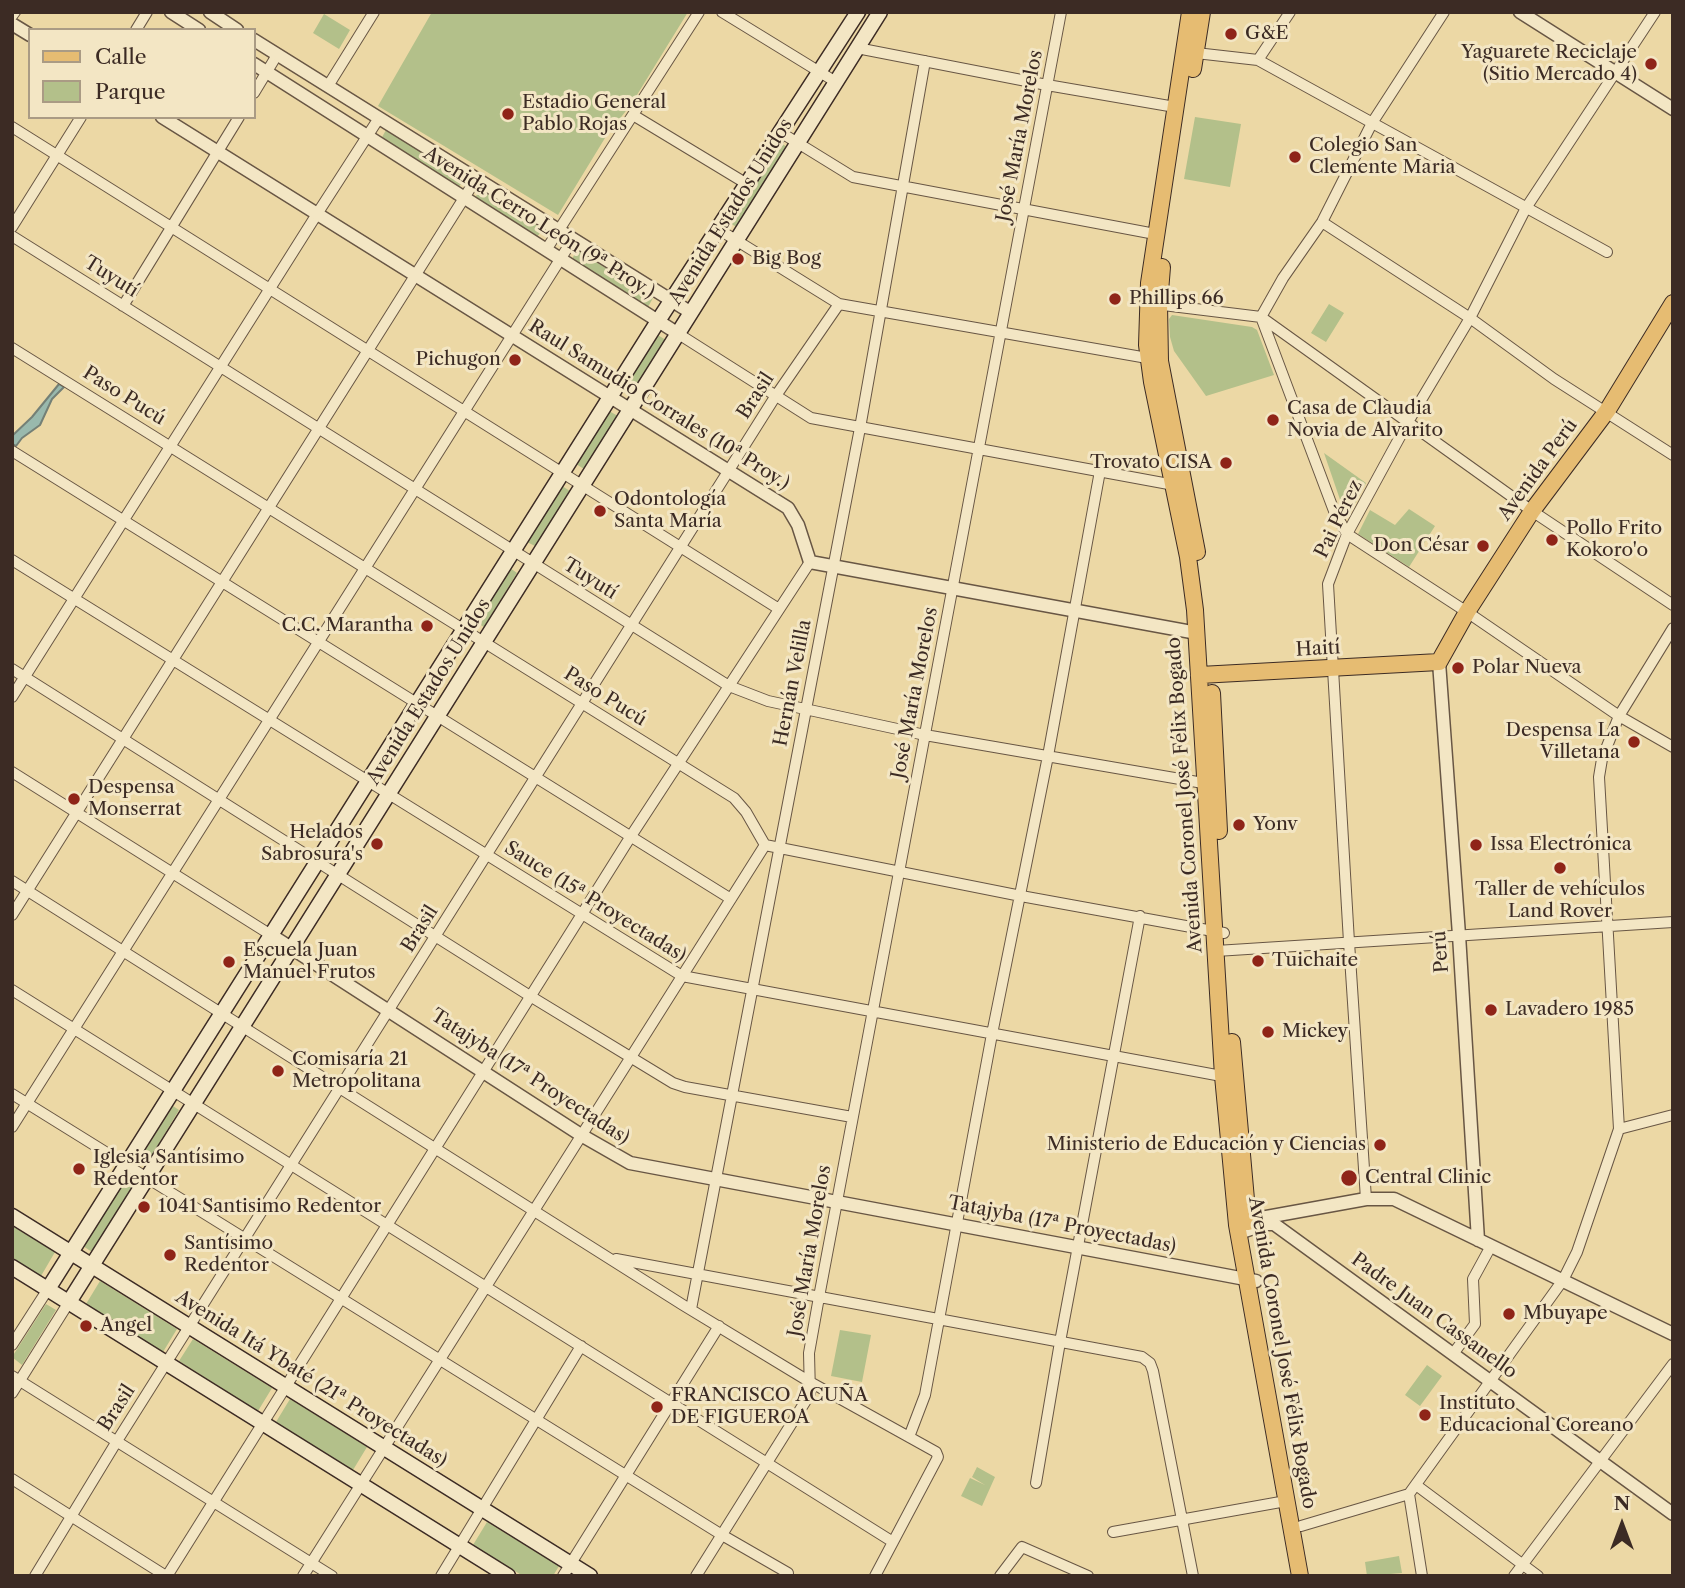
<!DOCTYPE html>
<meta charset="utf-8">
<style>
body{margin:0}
#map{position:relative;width:1685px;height:1588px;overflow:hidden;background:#ecd8a5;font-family:"Libre Caslon Text",serif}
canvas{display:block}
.frame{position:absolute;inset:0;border:14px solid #3c2b24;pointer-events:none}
.legend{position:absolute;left:28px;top:28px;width:228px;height:91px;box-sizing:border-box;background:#f3e6c4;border:2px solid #aa9b84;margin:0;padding:9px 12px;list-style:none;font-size:21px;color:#3c2b24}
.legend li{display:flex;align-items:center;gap:14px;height:35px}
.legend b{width:35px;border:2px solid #aa9b84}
.north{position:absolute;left:1587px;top:1490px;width:70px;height:70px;-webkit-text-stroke:5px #f3e6c4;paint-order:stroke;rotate:0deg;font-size:19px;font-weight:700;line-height:28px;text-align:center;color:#3c2b24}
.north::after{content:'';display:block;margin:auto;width:24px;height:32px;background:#3c2b24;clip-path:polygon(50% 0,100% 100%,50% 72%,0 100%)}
</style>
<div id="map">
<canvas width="1685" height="1588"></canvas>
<div class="frame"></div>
<ul class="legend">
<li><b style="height:9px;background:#e6bc72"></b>Calle</li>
<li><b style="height:19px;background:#b3c08a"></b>Parque</li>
</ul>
<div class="north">N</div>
</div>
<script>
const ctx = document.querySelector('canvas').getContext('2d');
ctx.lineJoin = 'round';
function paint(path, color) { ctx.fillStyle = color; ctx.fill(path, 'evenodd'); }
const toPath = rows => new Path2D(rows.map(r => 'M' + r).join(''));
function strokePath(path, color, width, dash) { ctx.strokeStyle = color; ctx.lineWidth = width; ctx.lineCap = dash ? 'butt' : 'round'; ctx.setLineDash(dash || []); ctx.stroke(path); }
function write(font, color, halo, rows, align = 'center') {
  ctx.font = font + ' "Libre Caslon Text",serif'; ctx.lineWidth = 6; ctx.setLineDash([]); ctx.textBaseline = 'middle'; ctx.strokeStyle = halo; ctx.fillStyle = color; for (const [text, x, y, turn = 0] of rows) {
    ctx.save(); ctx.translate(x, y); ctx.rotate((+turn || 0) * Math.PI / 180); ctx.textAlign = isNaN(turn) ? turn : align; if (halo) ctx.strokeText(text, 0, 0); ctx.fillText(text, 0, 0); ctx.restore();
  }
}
const green = toPath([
 [432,12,688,12,632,103,605,138,558,215,378,106],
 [324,14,350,30,339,49,313,33],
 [1195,117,1241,124,1230,187,1184,179],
 [386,130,464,179,459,187,381,139],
 [781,143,787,147,737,227,729,223],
 [480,189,543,229,537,237,475,198],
 [577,250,653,298,648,307,572,259],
 [1329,304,1344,313,1326,342,1311,333],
 [1172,315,1252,327,1257,330,1274,375,1206,396,1174,351,1170,337,1169,319],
 [656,334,666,340,631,396,621,391],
 [609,411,618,416,584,469,576,464],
 [1324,453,1366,483,1348,517,1346,517],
 [562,486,570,491,535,546,527,542],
 [1409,509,1435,526,1409,567,1358,534,1370,510,1395,525],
 [510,568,517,573,484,627,476,622],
 [173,1106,179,1110,146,1165,139,1160],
 [126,1180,134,1185,92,1252,83,1246],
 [12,1226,55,1252,41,1276,12,1260],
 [100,1281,177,1329,163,1352,86,1304],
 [46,1304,56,1310,22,1365,12,1357],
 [840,1330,871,1335,862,1382,831,1376],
 [193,1339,272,1388,258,1411,179,1361],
 [1427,1365,1442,1376,1420,1406,1405,1395],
 [290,1399,367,1447,353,1470,276,1422],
 [977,1467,995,1477,982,1506,961,1496,970,1478,985,1485,972,1477],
 [487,1522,559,1566,553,1576,523,1576,473,1545],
 [1399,1556,1402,1573,1367,1576,1365,1562]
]);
const water = toPath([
 [59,384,64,387,52,399,40,425,22,438,16,446,12,444,12,436,32,417,59,384]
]);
const minor = toPath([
 [722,12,836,82],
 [12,16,15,12],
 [136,30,147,12],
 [857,48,1047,85,1175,107],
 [1196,53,1258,60,1607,252],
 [1258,60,1290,12],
 [328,86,374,12],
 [254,93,277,55],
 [633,115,747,184],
 [12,127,779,609],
 [780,132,853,177,1155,234],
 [1322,222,1470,318,1554,379,1673,455],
 [12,227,81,117],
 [718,229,839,304,1153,359],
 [12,236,729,686,768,701,925,735,1209,784],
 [546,250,699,12],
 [1155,304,1261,317,1532,511,1673,605],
 [123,306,239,117],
 [1261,317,1334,511,1347,534,1467,612,1619,716,1673,747],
 [1261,317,1283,278,1322,222,1372,123,1444,12],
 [677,333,811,418,1174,485],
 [12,348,734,798,746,812,765,845,1021,896,1224,933],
 [12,451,731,899],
 [12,560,682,976,1227,1077],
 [12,669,530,996,673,1083,685,1087,852,1117],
 [12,697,317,214,379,118],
 [12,772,271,935],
 [12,881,683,1305,810,1382,936,1452,938,1457,875,1576],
 [12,915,476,179],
 [1216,951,1673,922],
 [12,990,893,1542],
 [12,1094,722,1535,788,1573],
 [12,1127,573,239],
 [1619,1129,1673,1115],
 [1366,1199,1349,942,1328,584,1347,534,1408,422,1470,318,1526,208,1655,12],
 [616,1259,1142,1357,1150,1363,1153,1371,1193,1576],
 [691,1309,860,428,925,61],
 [12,1345,48,1289],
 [1453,1354,1475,1324,1473,1279,1491,1246],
 [12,1376,332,1576],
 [12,1393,69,1302],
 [909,1437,925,1395,992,1034,1048,756,1100,471],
 [12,1479,166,1576],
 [1036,1483,1060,1342,1140,916],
 [1416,1485,1538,1576],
 [1409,1494,1422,1576],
 [1301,1526,1409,1494,1563,1280,1577,1252,1619,1129,1599,777,1602,759,1619,716,1673,628],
 [1113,1532,1286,1501],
 [35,1576,117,1441,775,397,839,304],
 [167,1576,631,836,810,562],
 [303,1576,765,845],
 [441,1576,581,1346],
 [563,1576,719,1326],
 [696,1576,810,1394,809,1353,819,1297,1061,12],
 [1000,1576,1022,1547,1088,1576],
 [1514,1576,1673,1364]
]);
const tertiary = toPath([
 [171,12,199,30],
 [210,12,237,30],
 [1520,12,1673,109],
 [12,24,30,35],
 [254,40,690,312],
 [254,64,677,333],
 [162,117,788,508,798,525,810,562,1197,633],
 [1439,662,1459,935,1478,1240],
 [271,935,581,1135,630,1163,1256,1281],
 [1261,1218,1366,1199,1394,1199,1673,1334],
 [1239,1233,1265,1224,1274,1224,1673,1514]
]);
const secondary = toPath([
 [12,1216,590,1576],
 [12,1267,508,1576],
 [48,1289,658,321,858,12],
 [69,1302,880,12]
]);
const primary = toPath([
 [1190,12,1149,283,1147,345,1152,382,1188,557,1195,610,1223,1076,1237,1225,1300,1576],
 [1193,69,1202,12],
 [1162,267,1159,304,1160,361,1197,552],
 [1200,675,1439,662,1467,612,1532,511,1607,411,1673,303],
 [1212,693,1219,831],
 [1232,1042,1248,1222]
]);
const markers = [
 [1231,34,7,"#8f2418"],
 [1651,64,7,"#8f2418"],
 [508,114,7,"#8f2418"],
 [1295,157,7,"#8f2418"],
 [738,259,7,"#8f2418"],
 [1115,299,7,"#8f2418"],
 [515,360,7,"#8f2418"],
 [1273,420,7,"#8f2418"],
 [1226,463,7,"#8f2418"],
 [600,511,7,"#8f2418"],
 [1552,540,7,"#8f2418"],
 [1483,546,7,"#8f2418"],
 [427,626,7,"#8f2418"],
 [1458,668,7,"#8f2418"],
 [1634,742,7,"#8f2418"],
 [74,799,7,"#8f2418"],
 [1239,825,7,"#8f2418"],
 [377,844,7,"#8f2418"],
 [1476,845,7,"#8f2418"],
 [1560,868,7,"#8f2418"],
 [1258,961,7,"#8f2418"],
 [229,962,7,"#8f2418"],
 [1491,1010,7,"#8f2418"],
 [1268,1032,7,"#8f2418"],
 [278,1071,7,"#8f2418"],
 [1380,1145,7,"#8f2418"],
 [79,1169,7,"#8f2418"],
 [1349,1178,9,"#8f2418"],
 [144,1207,7,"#8f2418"],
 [170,1255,7,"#8f2418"],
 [1509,1314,7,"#8f2418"],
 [86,1326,7,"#8f2418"],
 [657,1407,7,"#8f2418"],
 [1425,1415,7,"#8f2418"]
];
const poiNames = [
 ["G&E",1245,34],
 ["Yaguarete Reciclaje",1637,53,"right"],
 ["(Sitio Mercado 4)",1637,75,"right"],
 ["Estadio General",522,103],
 ["Pablo Rojas",522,125],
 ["Colegio San",1309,146],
 ["Clemente Maria",1309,168],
 ["Big Bog",752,259],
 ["Phillips 66",1129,299],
 ["Pichugon",501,360,"right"],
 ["Casa de Claudia",1287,409],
 ["Novia de Alvarito",1287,431],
 ["Trovato CISA",1212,463,"right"],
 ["Odontología",614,500],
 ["Santa María",614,522],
 ["Pollo Frito",1566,529],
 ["Kokoro'o",1566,551],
 ["Don César",1469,546,"right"],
 ["C.C. Marantha",413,626,"right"],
 ["Polar Nueva",1472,668],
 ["Despensa La",1620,731,"right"],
 ["Villetana",1620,753,"right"],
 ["Despensa",88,788],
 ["Monserrat",88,810],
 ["Yonv",1253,825],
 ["Helados",363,833,"right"],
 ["Sabrosura's",363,855,"right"],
 ["Issa Electrónica",1490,845],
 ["Taller de vehículos",1560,890,"center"],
 ["Land Rover",1560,912,"center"],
 ["Escuela Juan",243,951],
 ["Manuel Frutos",243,973],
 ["Tuichaite",1272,961],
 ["Lavadero 1985",1505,1010],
 ["Mickey",1282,1032],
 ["Comisaría 21",292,1060],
 ["Metropolitana",292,1082],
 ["Ministerio de Educación y Ciencias",1366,1145,"right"],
 ["Iglesia Santísimo",93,1158],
 ["Redentor",93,1180],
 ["Central Clinic",1365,1178],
 ["1041 Santisimo Redentor",158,1207],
 ["Santísimo",184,1244],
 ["Redentor",184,1266],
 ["Mbuyape",1523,1314],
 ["Angel",100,1326],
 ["FRANCISCO ACUÑA",671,1396],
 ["DE FIGUEROA",671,1418],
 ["Instituto",1439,1404],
 ["Educacional Coreano",1439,1426]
];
const streetNames = [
 ["José María Morelos",1020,136,-79],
 ["Avenida Estados Unidos",731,212,-58],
 ["Avenida Cerro León (9ª Proy.)",539,223,32],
 ["Tuyutí",111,277,32],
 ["Paso Pucú",124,396,32],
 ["Brasil",756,396,-57],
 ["Raul Samudio Corrales (10ª Proy.)",659,405,32],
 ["Avenida Perú",1538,470,-54],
 ["Pai Pérez",1339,519,-64],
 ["Tuyutí",590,579,32],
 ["Haití",1318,649,-3],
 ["Hernán Velilla",793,683,-79],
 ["Avenida Estados Unidos",429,692,-58],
 ["José María Morelos",915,693,-79],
 ["Paso Pucú",605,697,32],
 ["Avenida Coronel José Félix Bogado",1185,795,-94],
 ["Sauce (15ª Proyectadas)",595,902,32],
 ["Brasil",420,929,-58],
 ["Perú",1441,952,-94],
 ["Tatajyba (17ª Proyectadas)",530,1077,33],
 ["Tatajyba (17ª Proyectadas)",1062,1225,11],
 ["José María Morelos",810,1251,-80],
 ["Padre Juan Cassanello",1434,1316,36],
 ["Avenida Coronel José Félix Bogado",1282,1353,80],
 ["Avenida Itá Ybaté (21ª Proyectadas)",311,1379,32],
 ["Brasil",117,1408,-57]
];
paint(green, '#b3c08a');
paint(water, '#99b9ad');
strokePath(water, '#748076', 2);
strokePath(minor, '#685644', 12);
strokePath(tertiary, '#685644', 15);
strokePath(secondary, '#3c2b24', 17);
strokePath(primary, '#3c2b24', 18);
strokePath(minor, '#f3e6c4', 10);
strokePath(tertiary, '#f3e6c4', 12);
strokePath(secondary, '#f3e6c4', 14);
strokePath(primary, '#e6bc72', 16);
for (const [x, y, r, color] of markers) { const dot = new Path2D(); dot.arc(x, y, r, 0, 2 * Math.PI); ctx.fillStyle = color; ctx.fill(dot); strokePath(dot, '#f3e6c4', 2.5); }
write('19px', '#3c2b24', '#f3e6c4', poiNames, 'left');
write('19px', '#3c2b24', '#f3e6c4', streetNames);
</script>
